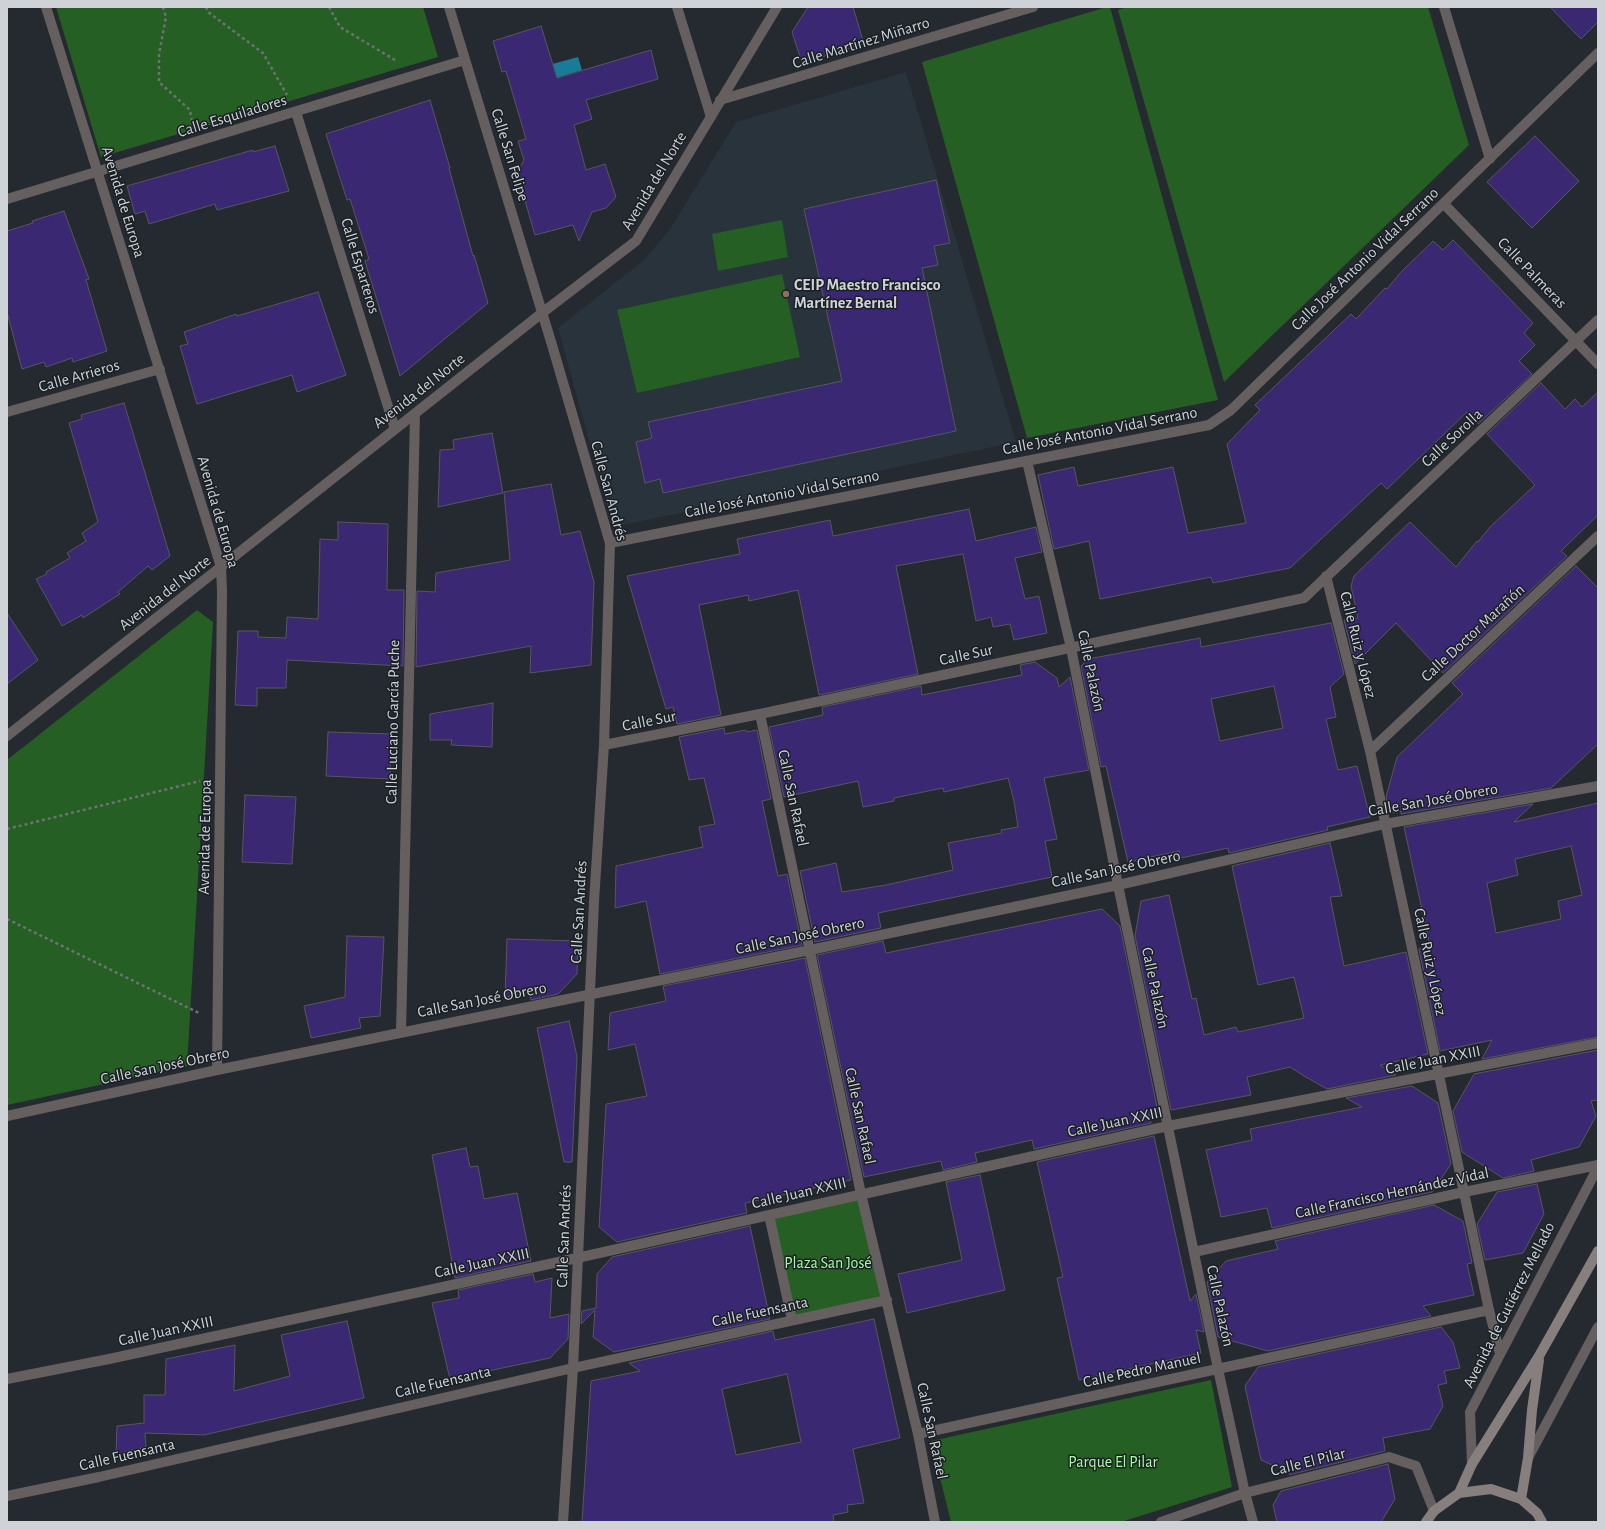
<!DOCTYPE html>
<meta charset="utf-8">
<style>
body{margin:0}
#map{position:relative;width:1605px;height:1529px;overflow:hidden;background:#242a2f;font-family:"Alegreya Sans",sans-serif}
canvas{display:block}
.frame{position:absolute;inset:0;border:8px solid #cfd2d6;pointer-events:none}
</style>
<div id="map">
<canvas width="1605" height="1529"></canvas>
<div class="frame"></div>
</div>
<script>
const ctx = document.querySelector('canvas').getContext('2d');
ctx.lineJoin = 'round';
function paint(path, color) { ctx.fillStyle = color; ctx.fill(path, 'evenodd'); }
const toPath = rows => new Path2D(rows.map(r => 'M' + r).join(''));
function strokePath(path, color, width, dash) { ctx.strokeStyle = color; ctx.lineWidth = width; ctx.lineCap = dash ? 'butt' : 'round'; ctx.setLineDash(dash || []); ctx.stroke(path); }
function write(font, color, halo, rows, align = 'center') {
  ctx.font = font + ' "Alegreya Sans",sans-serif'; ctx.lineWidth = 3; ctx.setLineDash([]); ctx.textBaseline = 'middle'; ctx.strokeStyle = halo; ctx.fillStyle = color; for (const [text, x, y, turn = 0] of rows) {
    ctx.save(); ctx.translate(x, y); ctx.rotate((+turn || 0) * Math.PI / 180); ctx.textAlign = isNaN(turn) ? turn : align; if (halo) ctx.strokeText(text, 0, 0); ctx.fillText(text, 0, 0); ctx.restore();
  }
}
const built = toPath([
 [906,72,1016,442,613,527,558,328,644,260,670,229,736,122]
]);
const green = toPath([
 [56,7,423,7,438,57,101,157],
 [1107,7,1110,7,1218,400,1027,438,922,62],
 [1127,7,1428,7,1469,145,1224,382,1118,10],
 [782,220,788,257,718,271,712,234],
 [782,274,800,357,637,393,617,310],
 [197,610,213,622,187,1066,7,1105,7,760],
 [861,1194,887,1300,792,1320,769,1215],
 [1211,1380,1232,1487,1121,1522,951,1522,931,1441]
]);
const water = toPath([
 [578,57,582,70,549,80,545,66]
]);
const building = toPath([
 [808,7,853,7,864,44,802,63,792,32,808,7],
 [1550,7,1598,7,1598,22,1581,39,1550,7],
 [541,26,557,78,651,50,658,79,586,100,592,119,574,125,586,170,605,164,616,197,606,208,592,212,579,241,573,225,535,235,517,173,524,160,518,141,526,139,506,71,502,72,493,41,541,26],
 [430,100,450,168,449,168,473,256,474,255,488,303,400,376,365,261,369,259,350,199,347,200,326,134,430,100],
 [1535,136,1579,181,1532,228,1487,182,1535,136],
 [275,146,289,191,217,210,215,204,149,224,145,211,135,214,127,186,253,150,253,152,275,146],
 [936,180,950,243,934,246,938,265,922,268,956,431,663,493,660,479,645,483,636,442,652,438,648,422,842,381,804,209,936,180],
 [64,211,89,279,86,280,107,351,73,362,72,358,46,367,44,362,22,369,7,312,7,231,33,223,32,221,64,211],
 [1453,240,1533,323,1524,333,1535,345,1519,361,1532,374,1478,424,1467,412,1387,489,1381,483,1290,568,1213,583,1211,577,1100,599,1089,541,1054,549,1038,475,1074,467,1078,486,1173,467,1188,533,1246,523,1227,444,1260,410,1255,405,1351,314,1356,319,1385,288,1387,289,1401,272,1433,241,1443,250,1453,240],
 [318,292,346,375,297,392,292,375,197,404,180,346,188,344,184,332,236,314,237,316,318,292],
 [1541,383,1565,409,1575,399,1582,407,1598,392,1598,515,1561,551,1567,556,1443,673,1396,623,1355,664,1344,620,1358,618,1351,586,1354,576,1410,522,1456,567,1477,541,1478,542,1490,527,1535,485,1487,434,1541,383],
 [124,403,170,556,152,570,148,566,118,592,120,594,83,618,82,615,62,626,36,579,47,574,46,572,70,558,67,553,86,541,82,533,98,522,69,423,82,419,81,415,124,403],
 [492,433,503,493,438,507,440,450,454,449,453,440,492,433],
 [551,484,561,535,580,531,594,582,591,665,530,673,531,646,416,667,417,591,435,592,436,573,510,560,504,492,551,484],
 [969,509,976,541,1036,527,1042,552,1015,558,1025,599,1039,596,1047,633,1014,640,1010,624,993,627,991,617,976,621,963,554,896,566,918,674,819,695,798,590,749,601,748,595,699,605,721,715,677,724,673,707,666,709,627,576,740,554,737,539,830,520,833,536,969,509],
 [338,522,388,524,387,590,404,590,403,666,287,660,286,688,257,688,257,706,235,705,238,631,258,631,258,637,286,638,287,617,318,619,320,539,338,540,338,522],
 [1576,566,1598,588,1598,744,1551,788,1401,814,1401,811,1390,813,1386,797,1397,757,1463,694,1452,683,1576,566],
 [7,613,38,660,7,684,7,613],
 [1331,623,1344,674,1330,687,1336,717,1326,719,1338,770,1357,766,1370,817,1327,827,1328,830,1229,853,1228,848,1181,858,1179,851,1128,862,1106,766,1101,767,1081,666,1088,659,1200,638,1201,647,1331,623],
 [1274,686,1283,728,1220,741,1211,699,1274,686],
 [1035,662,1057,678,1059,687,1070,677,1089,770,1044,778,1057,839,1045,841,1052,877,878,913,881,928,815,942,800,871,836,863,842,892,886,885,953,870,948,843,1002,833,1001,830,1018,827,1014,801,1008,778,944,792,943,788,894,798,894,801,863,807,858,781,784,797,769,727,823,715,822,707,921,686,922,695,1022,675,1020,665,1035,662],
 [493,703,492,747,451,745,452,740,430,740,430,714,493,703],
 [724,728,725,734,746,730,747,732,757,730,771,799,762,801,778,876,787,874,802,945,660,974,646,901,615,908,616,866,703,847,699,827,715,824,704,778,689,780,679,737,724,728],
 [328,732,391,734,390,779,326,776,328,732],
 [245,795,296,797,292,864,242,862,245,795],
 [1598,803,1598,1037,1482,1059,1492,1040,1440,1051,1419,949,1430,946,1404,827,1533,804,1514,822,1598,803],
 [1571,846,1582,895,1558,901,1561,919,1496,933,1487,883,1518,875,1515,859,1571,846],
 [1330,843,1342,896,1330,897,1344,966,1406,952,1428,1054,1380,1065,1396,1075,1327,1089,1304,1076,1290,1067,1247,1077,1251,1095,1171,1110,1135,936,1141,901,1169,895,1192,999,1196,998,1204,1035,1236,1027,1238,1032,1304,1018,1294,977,1258,985,1232,866,1330,843],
 [1102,909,1120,926,1158,1112,1149,1114,1151,1123,1034,1149,1032,1140,975,1153,977,1162,943,1170,941,1161,864,1177,817,955,883,941,886,953,1102,909],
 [347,936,384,937,380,1016,359,1018,361,1028,311,1038,304,1006,345,997,347,936],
 [507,939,578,941,577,974,558,994,531,1000,530,993,505,997,507,939],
 [805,958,851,1180,745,1203,747,1213,617,1242,599,1227,606,1104,647,1096,635,1044,608,1050,610,1013,666,1001,663,986,805,958],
 [569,1021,577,1056,572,1162,564,1162,537,1028,569,1021],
 [1598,1050,1598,1100,1591,1101,1596,1116,1579,1147,1531,1160,1534,1171,1503,1178,1462,1152,1453,1111,1474,1074,1598,1050],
 [1412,1086,1438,1103,1451,1164,1432,1192,1272,1228,1267,1208,1221,1217,1206,1150,1252,1140,1250,1129,1362,1107,1346,1098,1412,1086],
 [1154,1136,1190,1301,1196,1294,1204,1332,1196,1330,1201,1353,1079,1380,1057,1278,1063,1277,1037,1162,1154,1136],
 [466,1148,470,1167,478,1166,484,1199,517,1193,531,1261,455,1278,432,1155,466,1148],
 [980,1175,1005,1290,907,1313,898,1274,962,1260,946,1182,980,1175],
 [1537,1184,1544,1214,1523,1253,1485,1260,1477,1224,1497,1192,1537,1184],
 [1434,1205,1463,1221,1472,1263,1467,1264,1474,1295,1423,1306,1431,1316,1268,1351,1218,1337,1207,1282,1226,1261,1278,1249,1275,1241,1434,1205],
 [750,1226,770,1319,614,1352,593,1337,595,1310,581,1324,582,1311,596,1308,597,1274,612,1257,750,1226],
 [533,1274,535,1282,552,1278,550,1318,569,1314,568,1339,550,1358,450,1379,432,1303,459,1298,458,1290,533,1274],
 [874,1319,900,1438,853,1449,864,1503,847,1505,848,1512,833,1515,834,1522,582,1522,591,1381,640,1371,629,1363,773,1331,775,1340,874,1319],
 [787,1374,801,1442,736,1455,722,1389,787,1374],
 [347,1321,364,1398,204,1435,145,1433,146,1447,116,1454,117,1426,144,1423,144,1395,165,1395,166,1359,235,1345,234,1391,290,1376,281,1335,347,1321],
 [1441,1327,1453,1342,1460,1368,1444,1371,1447,1383,1438,1385,1443,1406,1430,1429,1383,1438,1385,1451,1289,1475,1290,1473,1261,1460,1245,1386,1258,1367,1441,1327],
 [1388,1464,1395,1499,1381,1522,1277,1522,1273,1505,1281,1491,1388,1464]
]);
const path = toPath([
 [163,7,166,17,159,54,159,82,190,110,192,122],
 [206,7,208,12,263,53,287,95],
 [329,7,340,27,395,60],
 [7,829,200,781],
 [7,919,199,1013]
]);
const street = toPath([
 [46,7,221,567,222,591,217,1070],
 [449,7,552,345,610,543,604,745,594,902,573,1368,563,1522],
 [677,7,711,117],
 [1444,7,1490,159],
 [720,100,1033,7],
 [296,112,395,429],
 [7,199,465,60],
 [1444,204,1598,364],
 [7,412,160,369],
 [1027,461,1071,648,1118,885,1218,1369,1245,1493,1253,1522],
 [610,543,1209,425,1231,410,1598,53],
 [1326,576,1370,751,1489,1310,1500,1354],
 [760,714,861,1194,918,1434,935,1522],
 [7,736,542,313,636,241,777,7],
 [604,745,760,714,1304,598,1598,320],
 [1370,751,1598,536],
 [401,1032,415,414],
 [7,1116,217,1070,810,950,1118,885,1385,824,1598,786],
 [769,1215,792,1320],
 [1194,1252,1464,1192,1598,1165],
 [7,1379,109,1359,577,1258,1168,1126,1598,1043],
 [918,1434,1489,1310],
 [1528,1458,1598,1327],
 [1472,1464,1470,1412,1598,1167],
 [7,1496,99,1477,573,1368,887,1300],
 [1161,1522,1245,1493,1389,1457,1416,1466,1434,1511]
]);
const secondary = toPath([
 [1459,1493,1472,1464,1539,1356,1598,1251],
 [1521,1499,1528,1458,1532,1410,1539,1360],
 [1426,1522,1434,1511,1459,1493,1491,1489,1521,1499,1537,1513,1542,1522]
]);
const markers = [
 [786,294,4,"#8d6e63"]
];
const streetNames = [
 ["Calle Martínez Miñarro",861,43,-17],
 ["Calle Esquiladores",232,116,-17],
 ["Calle San Felipe",510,155,73],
 ["Avenida del Norte",654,181,-59],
 ["Avenida de Europa",123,202,73],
 ["Calle José Antonio Vidal Serrano",1365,259,-44],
 ["Calle Esparteros",360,266,73],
 ["Calle Palmeras",1532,273,46],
 ["Calle Arrieros",79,376,-16],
 ["Avenida del Norte",419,391,-38],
 ["Calle José Antonio Vidal Serrano",1100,431,-11],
 ["Calle Sorolla",1452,438,-43],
 ["Calle San Andrés",609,491,75],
 ["Calle José Antonio Vidal Serrano",782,494,-11],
 ["Avenida de Europa",218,512,74],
 ["Avenida del Norte",165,593,-38],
 ["Calle Doctor Marañón",1473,633,-43],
 ["Calle Ruiz y López",1358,645,76],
 ["Calle Sur",966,655,-12],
 ["Calle Palazón",1091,671,78],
 ["Calle Sur",649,721,-11],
 ["Calle Luciano García Puche",393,722,-89],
 ["Calle San Rafael",793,798,78],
 ["Calle San José Obrero",1433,800,-10],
 ["Avenida de Europa",205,837,-89],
 ["Calle San José Obrero",1116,869,-12],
 ["Calle San Andrés",579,912,-87],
 ["Calle San José Obrero",800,936,-12],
 ["Calle Ruiz y López",1430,962,78],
 ["Calle Palazón",1155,988,78],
 ["Calle San José Obrero",482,1000,-11],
 ["Calle Juan XXIII",1433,1060,-11],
 ["Calle San José Obrero",165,1066,-12],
 ["Calle San Rafael",860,1116,78],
 ["Calle Juan XXIII",1115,1122,-12],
 ["Calle Juan XXIII",799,1193,-13],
 ["Calle Francisco Hernández Vidal",1392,1193,-12],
 ["Calle San Andrés",564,1236,-88],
 ["Calle Juan XXIII",482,1263,-12],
 ["Avenida de Gutiérrez Mellado",1509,1305,-63],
 ["Calle Palazón",1220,1306,78],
 ["Calle Fuensanta",760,1312,-12],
 ["Calle Juan XXIII",166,1331,-12],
 ["Calle Pedro Manuel",1142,1370,-12],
 ["Calle Fuensanta",443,1382,-13],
 ["Calle San Rafael",932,1431,78],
 ["Calle Fuensanta",127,1455,-13],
 ["Calle El Pilar",1308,1462,-14]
];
const poiNames = [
 ["CEIP Maestro Francisco",794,285],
 ["Martínez Bernal",794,303]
];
const parkNames = [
 ["Plaza San José",828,1263],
 ["Parque El Pilar",1113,1462]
];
paint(built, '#28333c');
paint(green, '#265f23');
paint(water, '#187c98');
paint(building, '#3a2972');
strokePath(building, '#57565e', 1);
strokePath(path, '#6d7276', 2.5, [3, 3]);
strokePath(street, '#65605f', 10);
strokePath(secondary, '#867f7d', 10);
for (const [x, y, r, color] of markers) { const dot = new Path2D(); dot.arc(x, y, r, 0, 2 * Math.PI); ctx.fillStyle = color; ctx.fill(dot); strokePath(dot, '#1a2025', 1.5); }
write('16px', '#cfd2d6', '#1a2025', streetNames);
write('bold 16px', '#cfd2d6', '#1a2025', poiNames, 'left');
write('16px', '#a5fb9e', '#1a2025', parkNames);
</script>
